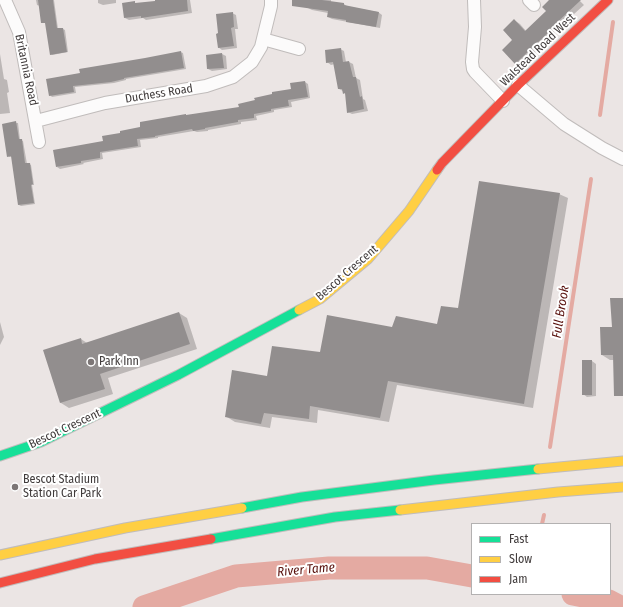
<!DOCTYPE html>
<style>
body{margin:0}
#map{position:relative;width:623px;height:607px;overflow:hidden;background:#ebe5e4;font-family:"Fira Sans Condensed",sans-serif}
canvas{display:block}
.legend{position:absolute;left:471px;top:523px;width:140px;height:72px;box-sizing:border-box;background:#fff;border:1px solid #b3b1b1;margin:0;padding:5px 7px;list-style:none;font-size:12px;color:#403b3b}
.legend li{display:flex;align-items:center;gap:8px;height:20px}
.legend b{width:20px;border:1px solid #b3b1b1}
</style>
<div id="map">
<canvas width="623" height="607"></canvas>
<ul class="legend">
<li><b style="height:5px;background:#16e098"></b>Fast</li>
<li><b style="height:5px;background:#ffcf43"></b>Slow</li>
<li><b style="height:5px;background:#f24e42"></b>Jam</li>
</ul>
</div>
<script>
const ctx = document.querySelector('canvas').getContext('2d');
ctx.lineJoin = 'round';
function paint(path, color) { ctx.fillStyle = color; ctx.fill(path, 'evenodd'); }
const toPath = rows => new Path2D(rows.map(r => 'M' + r).join(''));
function strokePath(path, color, width, dash) { ctx.strokeStyle = color; ctx.lineWidth = width; ctx.lineCap = dash ? 'butt' : 'round'; ctx.setLineDash(dash || []); ctx.stroke(path); }
function write(font, color, halo, rows, align = 'center') {
  ctx.font = font + ' "Fira Sans Condensed",sans-serif'; ctx.lineWidth = 4; ctx.setLineDash([]); ctx.textBaseline = 'middle'; ctx.strokeStyle = halo; ctx.fillStyle = color; for (const [text, x, y, turn = 0] of rows) {
    ctx.save(); ctx.translate(x, y); ctx.rotate((+turn || 0) * Math.PI / 180); ctx.textAlign = isNaN(turn) ? turn : align; if (halo) ctx.strokeText(text, 0, 0); ctx.fillText(text, 0, 0); ctx.restore();
  }
}
const shadow = toPath([
 [36,0,54,0,58,29,63,29,65,30,68,52,52,55,51,54,46,23,42,23,40,6,37,5],
 [98,0,116,0,116,3,103,5,98,3],
 [156,0,190,0,192,13,146,20,143,18,129,20,125,18,134,2,137,4,156,2],
 [310,0,331,0,331,2,344,4,348,7,378,12,382,15,380,28,332,19,328,17,328,13,312,10,308,8],
 [551,0,579,0,584,5,554,32,555,34,521,66,515,63,514,41,514,20,520,24,526,31,547,11],
 [232,13,236,15,238,29,235,29,237,48,222,50,218,47],
 [340,49,344,51,346,62,349,62,353,64,356,78,360,80,363,99,365,100,368,111,352,114,348,112,346,94,344,93,343,91,339,89,335,64,331,65,327,62],
 [180,52,183,53,186,69,126,79,126,80,114,83,75,87,76,93,52,97,50,95,81,74],
 [0,54,4,79,7,80,9,92,7,93,10,113,0,114],
 [222,54,226,56,227,69,212,71,208,69],
 [305,82,308,84,310,98,291,102,292,107,274,110,274,112,256,116,257,120,241,122,241,124,208,130,208,131,197,132,194,131,158,137,158,138,140,140,141,147,102,153,103,159,83,163,84,164,60,169,57,167,104,142,188,116,240,108,292,89],
 [16,123,18,123,20,140,23,141,27,164,29,164,31,165,34,185,32,185,35,204,21,206,19,205,12,157,9,157,8,156],
 [559,194,568,198,533,408,397,385,389,422,318,410,317,423,272,417,270,428,235,422,227,417,268,377,321,354,393,328,437,325,459,309],
 [623,299,623,395,614,360,610,360,602,355],
 [179,313,187,318,197,349,108,378,113,394,69,408,61,403,44,351,81,339,87,343],
 [0,322,4,337,0,345],
 [592,361,596,364,596,396,587,397,583,394]
]);
const stream = toPath([
 [600,115,613,22],
 [550,447,591,179],
 [542,524,544,515]
]);
const river = toPath([
 [573,594,609,601,620,607],
 [144,607,236,576,329,568,427,568,472,576]
]);
const building = toPath([
 [38,0,53,0,57,28,63,28,67,52,50,55,45,23,41,23],
 [155,0,187,0,188,11,141,18,141,16,124,18,122,3,135,1,135,3,155,1],
 [292,0,322,0,344,3,344,5,379,12,376,27,346,22,346,20,327,17,328,11,292,6],
 [549,0,581,0,550,29,551,30,515,64,502,50,512,40,503,30,514,19,525,31,546,11,542,7],
 [233,12,234,27,231,28,234,46,218,48,216,34,218,33,216,14],
 [341,48,343,62,349,61,353,77,356,77,360,97,362,96,364,109,347,113,345,93,343,94,342,89,338,89,333,62,326,63,325,50],
 [181,51,184,68,124,78,124,79,111,82,73,86,74,92,49,96,46,79,80,73,79,69,145,58],
 [222,53,224,68,207,69,206,55],
 [305,81,308,97,288,100,289,106,271,109,271,111,254,114,254,118,238,120,238,122,205,128,205,129,193,131,192,129,155,136,155,137,137,139,138,146,100,152,100,158,81,161,81,163,56,167,53,150,103,141,102,136,120,133,120,131,140,127,140,122,186,114,186,115,239,107,238,104,255,100,254,98,272,94,272,92,291,89,290,83],
 [16,121,19,139,22,139,25,163,30,163,33,184,31,185,34,203,18,205,11,156,7,157,2,124],
 [479,181,560,193,524,404,388,381,380,418,310,406,309,419,264,413,261,424,225,417,232,370,267,376,272,346,320,352,327,315,392,327,396,316,437,324,441,306,458,308],
 [610,298,623,298,623,396,614,396,613,355,601,355,600,327,612,327],
 [179,312,190,344,100,374,105,389,60,403,43,350,81,338,82,344],
 [582,360,592,360,592,395,582,395]
]);
const street = toPath([
 [5,0,19,32,39,142],
 [474,0,475,27,472,62,473,69,475,72,503,101],
 [529,0,534,5],
 [263,39,299,49],
 [518,85,564,124,602,148,623,159],
 [36,121,105,103,206,86,233,77,252,62,261,47,271,6,271,0]
]);
const fast = toPath([
 [0,456,41,442,178,375,299,310],
 [242,508,302,497,434,480,538,469],
 [211,539,335,517,400,510]
]);
const slow = toPath([
 [299,310,320,299,368,259,409,211,437,170],
 [538,469,623,461],
 [400,510,558,492,623,487],
 [0,555,125,528,242,508]
]);
const jam = toPath([
 [437,170,442,163,518,85,608,0],
 [0,583,95,559,211,539]
]);
const markers = [
 [91,362,4,"#7c7676"],
 [15,487,4,"#7c7676"]
];
const streetNames = [
 ["Walstead Road West",538,50,-44],
 ["Britannia Road",26,70,78],
 ["Duchess Road",159,94,-9],
 ["Bescot Crescent",347,273,-41],
 ["Bescot Crescent",65,429,-25]
];
const poiNames = [
 ["Park Inn",99,362],
 ["Bescot Stadium",23,480],
 ["Station Car Park",23,494]
];
const waterNames = [
 ["Full Brook",561,312,-81],
 ["River Tame",306,570,-5]
];
paint(shadow, '#0003');
strokePath(stream, '#e4aaa2', 4);
strokePath(river, '#e4aaa2', 23);
paint(building, '#928e8e');
strokePath(street, '#c0bcbb', 14);
strokePath(fast, '#c0bcbb', 11);
strokePath(slow, '#c0bcbb', 11);
strokePath(jam, '#c0bcbb', 11);
strokePath(street, '#fcfbfb', 12);
strokePath(fast, '#16e098', 9);
strokePath(slow, '#ffcf43', 9);
strokePath(jam, '#f24e42', 9);
for (const [x, y, r, color] of markers) { const dot = new Path2D(); dot.arc(x, y, r, 0, 2 * Math.PI); ctx.fillStyle = color; ctx.fill(dot); strokePath(dot, '#fff', 1.5); }
write('12px', '#403b3b', '#fff', streetNames);
write('12px', '#403b3b', '#fff', poiNames, 'left');
write('italic 13px', '#59110d', '#fff', waterNames);
</script>
